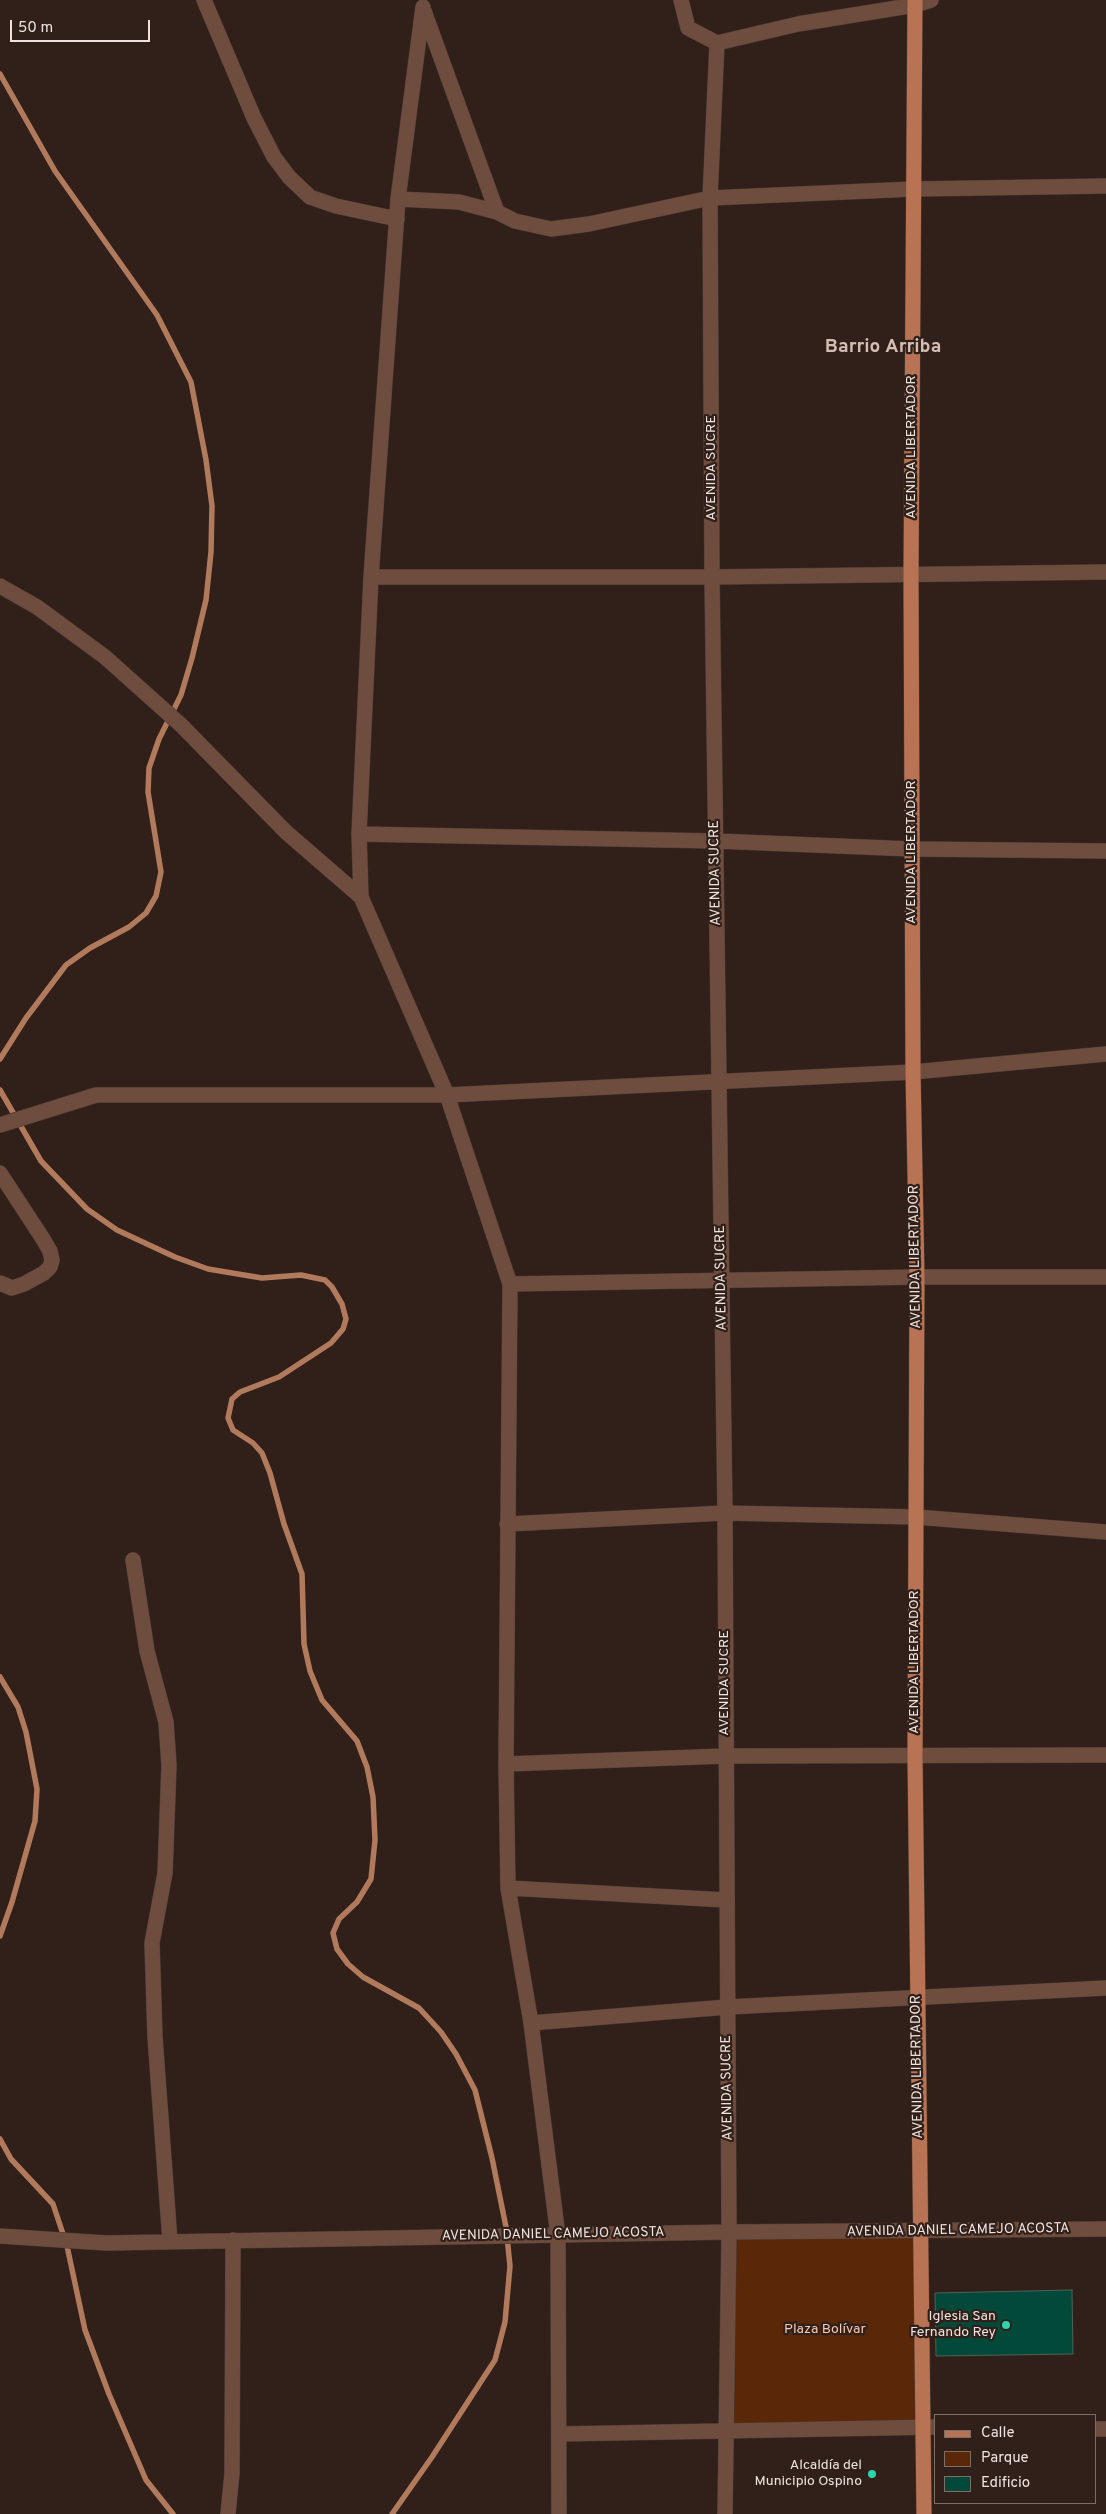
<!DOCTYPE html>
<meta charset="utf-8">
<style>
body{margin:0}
#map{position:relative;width:1106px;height:2514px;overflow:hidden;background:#312019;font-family:Overpass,sans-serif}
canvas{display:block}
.legend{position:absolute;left:934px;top:2414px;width:162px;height:90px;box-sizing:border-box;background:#312019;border:1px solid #7c6e67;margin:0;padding:6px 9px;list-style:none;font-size:15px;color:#ede2dd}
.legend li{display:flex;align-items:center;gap:10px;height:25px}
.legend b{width:25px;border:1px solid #7c6e67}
.scale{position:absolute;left:10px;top:20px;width:140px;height:22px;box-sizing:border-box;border:2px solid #ede2dd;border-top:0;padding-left:6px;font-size:15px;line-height:18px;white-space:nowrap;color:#ede2dd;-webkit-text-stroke:4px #312019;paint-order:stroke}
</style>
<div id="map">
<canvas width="1106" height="2514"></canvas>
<ul class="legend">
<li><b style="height:6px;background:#b77353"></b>Calle</li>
<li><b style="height:14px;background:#5b2709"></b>Parque</li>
<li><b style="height:14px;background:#034939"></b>Edificio</li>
</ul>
<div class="scale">50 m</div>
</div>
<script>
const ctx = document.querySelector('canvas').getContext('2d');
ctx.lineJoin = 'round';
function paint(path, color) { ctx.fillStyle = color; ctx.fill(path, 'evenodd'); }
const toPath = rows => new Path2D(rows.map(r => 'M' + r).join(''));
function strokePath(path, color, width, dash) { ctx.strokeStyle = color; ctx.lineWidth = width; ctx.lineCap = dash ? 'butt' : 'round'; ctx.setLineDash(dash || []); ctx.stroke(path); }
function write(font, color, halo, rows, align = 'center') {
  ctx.font = font + ' Overpass,sans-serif'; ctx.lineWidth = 4.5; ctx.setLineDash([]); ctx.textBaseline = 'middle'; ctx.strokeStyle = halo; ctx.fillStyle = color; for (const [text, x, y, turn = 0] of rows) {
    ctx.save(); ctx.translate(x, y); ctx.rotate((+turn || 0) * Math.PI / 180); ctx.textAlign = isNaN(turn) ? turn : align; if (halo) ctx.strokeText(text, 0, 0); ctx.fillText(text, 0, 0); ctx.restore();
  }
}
const green = toPath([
 [729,2232,922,2232,922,2427,727,2431]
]);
const stream = toPath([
 [0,74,55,171,157,315,191,382,206,460,212,506,211,552,206,600,192,658,181,695,159,739,149,768,148,792,161,872,156,896,146,913,129,927,90,948,66,965,26,1018,0,1059],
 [0,1090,41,1161,87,1209,117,1230,175,1257,208,1269,262,1278,301,1275,325,1280,332,1287,342,1304,346,1319,343,1329,331,1343,279,1377,240,1392,232,1399,228,1418,233,1430,253,1443,262,1453,270,1473,284,1524,302,1574,304,1644,310,1671,322,1700,357,1741,367,1767,373,1797,375,1840,371,1879,357,1902,339,1919,333,1933,337,1949,348,1964,363,1977,419,2008,441,2032,456,2054,475,2090,492,2158,506,2227,510,2266,505,2322,495,2360,432,2457,392,2514],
 [0,1677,18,1707,26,1732,37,1789,35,1821,12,1902,0,1936],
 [0,2139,11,2159,53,2204,67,2246,85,2330,109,2394,146,2480,173,2514]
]);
const building = toPath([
 [1072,2290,1073,2354,936,2356,935,2293,1072,2290]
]);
const minor = toPath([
 [204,0,254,118,274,157,289,177,310,197,336,206,397,219],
 [681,0,688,28,717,43],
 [423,7,398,199,371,577,359,834,361,897,447,1095,510,1284,506,1764,508,1888,531,2023,558,2236,559,2514],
 [424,11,497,212],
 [717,43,710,198,712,577,725,1513,729,2232,725,2514],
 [717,43,798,24,915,5,931,0],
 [398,199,459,202,497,212,515,221,551,229,589,224,710,198,913,189,1106,186],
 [371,577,712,577,1106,572],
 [0,586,37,607,105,657,181,725,286,832,361,897],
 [359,834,716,841,912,849,1106,851],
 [0,1125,96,1095,447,1095,913,1072,1106,1054],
 [0,1173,43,1239,50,1251,52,1260,50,1267,44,1273,24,1284,12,1288,0,1283],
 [510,1284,917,1277,1106,1277],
 [507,1524,725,1513,916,1517,1106,1532],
 [133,1560,147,1651,166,1722,169,1765,165,1873,152,1943,155,2037,170,2241],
 [506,1764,725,1756,1106,1755],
 [508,1888,726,1900],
 [531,2023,727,2007,1106,1988],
 [0,2236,106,2243,729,2232,1106,2229],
 [1095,2429,1106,2429],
 [560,2434,935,2427],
 [228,2514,232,2473,233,2240]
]);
const major = toPath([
 [915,0,911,574,913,1072,917,1277,915,1756,924,2514]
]);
const markers = [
 [1006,2325,5,"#2cd5ab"],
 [872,2474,5,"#2cd5ab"]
];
const streetNames = [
 ["AVENIDA LIBERTADOR",912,447,-90],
 ["AVENIDA SUCRE",712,468,-90],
 ["AVENIDA LIBERTADOR",912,852,-90],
 ["AVENIDA SUCRE",716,873,-91],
 ["AVENIDA LIBERTADOR",916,1257,-91],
 ["AVENIDA SUCRE",722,1278,-91],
 ["AVENIDA LIBERTADOR",915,1662,-90],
 ["AVENIDA SUCRE",725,1683,-90],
 ["AVENIDA LIBERTADOR",918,2067,-91],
 ["AVENIDA SUCRE",728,2088,-91],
 ["AVENIDA DANIEL CAMEJO ACOSTA",958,2231,-1],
 ["AVENIDA DANIEL CAMEJO ACOSTA",553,2235,-1]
];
const poiNames = [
 ["Iglesia San",996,2317],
 ["Fernando Rey",996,2333],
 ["Alcaldía del",862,2466],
 ["Municipio Ospino",862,2482]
];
const parkNames = [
 ["Plaza Bolívar",825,2330]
];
const districtNames = [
 ["Barrio Arriba",883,348]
];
paint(green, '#5b2709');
strokePath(stream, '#b27a5c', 5.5);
paint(building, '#034939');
strokePath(building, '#4d625a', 1);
strokePath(minor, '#4b3b34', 16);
strokePath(major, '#4b3b34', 16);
strokePath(minor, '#6f4d3e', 15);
strokePath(major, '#b77353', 15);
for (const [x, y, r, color] of markers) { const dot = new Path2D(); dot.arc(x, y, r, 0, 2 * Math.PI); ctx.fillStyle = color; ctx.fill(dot); strokePath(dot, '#312019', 2); }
write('14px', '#ede2dd', '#312019', streetNames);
write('14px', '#ede2dd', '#312019', poiNames, 'right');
write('14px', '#f5c9b4', '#312019', parkNames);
write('bold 19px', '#d3bdb3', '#312019', districtNames);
</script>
